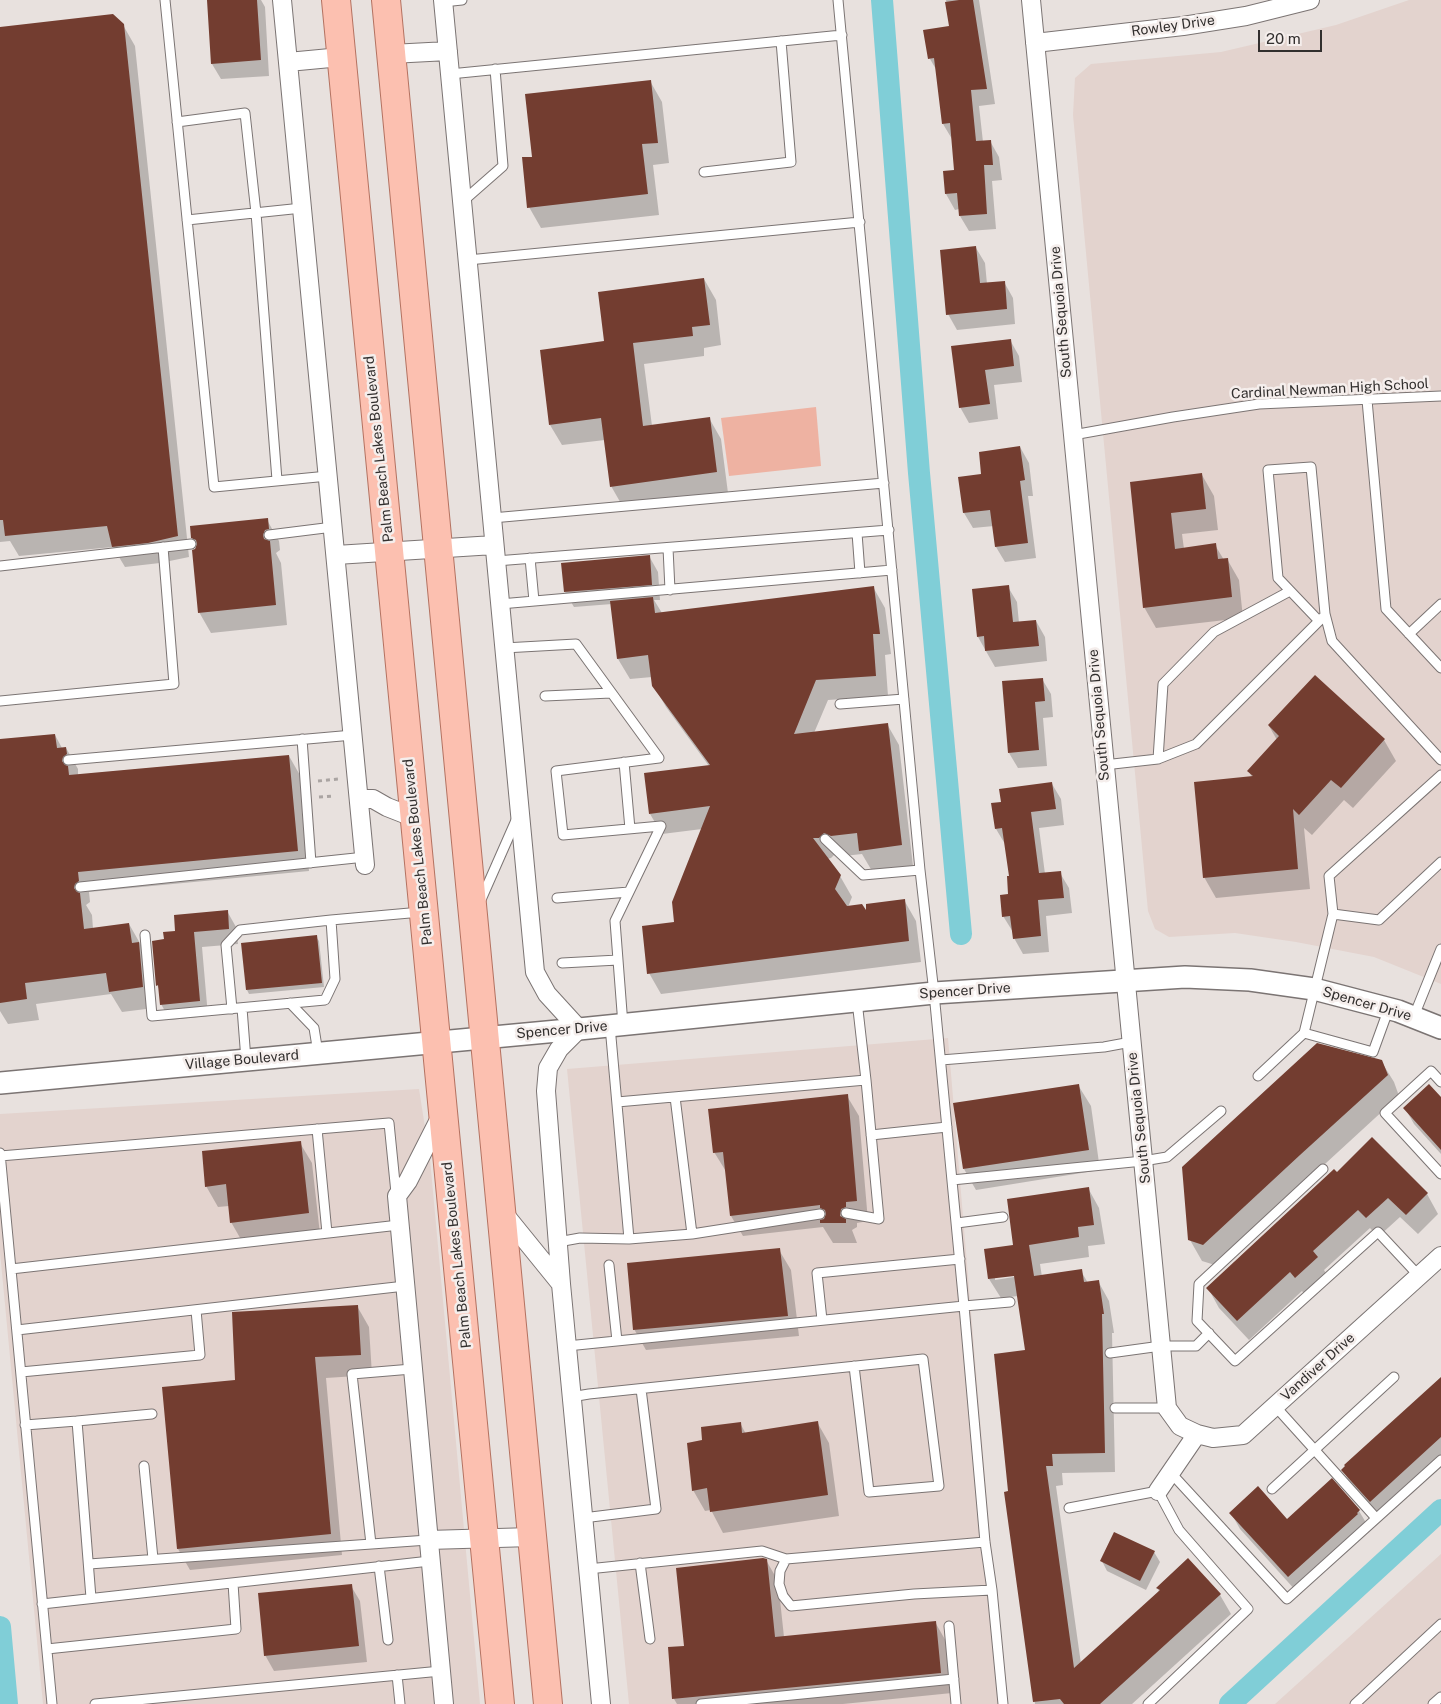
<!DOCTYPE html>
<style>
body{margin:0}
#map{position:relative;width:1441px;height:1704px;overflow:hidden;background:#e8e1de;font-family:"Public Sans",sans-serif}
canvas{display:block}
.scale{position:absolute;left:1258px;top:30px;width:64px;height:22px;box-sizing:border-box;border:2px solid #322f2e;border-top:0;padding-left:6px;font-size:15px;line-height:18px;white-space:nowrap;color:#322f2e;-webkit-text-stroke:4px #f5eeec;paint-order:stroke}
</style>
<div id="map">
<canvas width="1441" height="1704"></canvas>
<div class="scale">20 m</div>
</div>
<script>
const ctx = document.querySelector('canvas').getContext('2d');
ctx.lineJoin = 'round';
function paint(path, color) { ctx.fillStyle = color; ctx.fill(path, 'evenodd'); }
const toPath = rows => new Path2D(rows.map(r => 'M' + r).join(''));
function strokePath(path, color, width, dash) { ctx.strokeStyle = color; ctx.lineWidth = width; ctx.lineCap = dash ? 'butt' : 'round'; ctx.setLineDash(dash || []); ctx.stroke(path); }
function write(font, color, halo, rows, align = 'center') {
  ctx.font = font + ' "Public Sans",sans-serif'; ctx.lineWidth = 5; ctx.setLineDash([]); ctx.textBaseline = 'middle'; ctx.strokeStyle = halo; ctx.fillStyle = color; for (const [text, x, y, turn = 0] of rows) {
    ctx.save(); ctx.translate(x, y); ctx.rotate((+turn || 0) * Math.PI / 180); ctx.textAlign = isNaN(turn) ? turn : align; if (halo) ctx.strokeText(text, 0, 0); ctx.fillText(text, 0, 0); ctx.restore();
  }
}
const built = toPath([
 [1409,0,1441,0,1441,984,1374,957,1296,942,1235,933,1169,937,1155,929,1148,911,1073,115,1075,78,1091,64,1221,52,1336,25],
 [948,1038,1004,1704,629,1704,567,1069],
 [419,1089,430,1159,480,1704,43,1704,0,1252,0,1114],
 [1441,1554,1441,1704,1275,1704]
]);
const green = toPath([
 [816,407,821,466,729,476,721,418]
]);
const shadow = toPath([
 [208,0,261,0,265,7,269,76,221,79,212,64],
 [936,0,979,0,995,104,979,106,983,142,990,141,999,157,1002,180,992,181,996,229,969,231,960,216,959,209,955,210,946,194,944,172,956,171,952,139,943,124,937,71,930,59,950,27,946,0],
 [123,25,135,46,189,557,160,563,125,567,113,547,19,556,10,541,0,542,0,28],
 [650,81,662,102,669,163,653,165,659,215,541,228,529,207,533,158],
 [976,248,985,263,987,284,1004,282,1013,298,1015,324,957,330,948,314],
 [704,279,716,300,721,345,704,348,704,356,644,364,652,426,709,418,721,439,728,493,623,507,611,486,605,440,562,445,550,425,606,342],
 [1010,340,1019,356,1022,382,994,385,998,419,969,423,960,407,953,347],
 [1020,447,1029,463,1033,496,1028,496,1036,558,1005,562,996,547,994,526,973,528,964,513,983,475],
 [1202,475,1214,496,1218,530,1182,534,1184,549,1215,545,1224,560,1227,559,1239,580,1243,618,1156,628,1144,607,1132,483],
 [267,520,279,541,280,550,276,553,281,563,287,625,211,633,199,612,197,547,192,537],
 [649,556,658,572,660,600,654,600,662,613,873,587,885,608,891,654,885,655,888,696,828,700,814,733,887,724,899,745,913,866,872,871,862,854,844,856,836,853,831,858,827,859,840,876,852,897,848,907,868,915,904,900,916,921,921,962,661,994,649,973,675,923,702,829,662,834,650,814,709,766,666,707,654,686,652,677,630,679,618,659,612,604,574,607,565,592],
 [1008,587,1017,602,1019,623,1036,621,1045,637,1047,661,995,667,978,637],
 [1315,677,1384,740,1396,761,1353,808,1344,800,1312,835,1304,828,1310,889,1216,898,1204,877,1252,777,1249,772,1277,740,1269,726],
 [1042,679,1051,694,1053,717,1043,718,1047,766,1018,768,1009,753],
 [55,735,62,748,66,748,78,769,78,776,289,756,301,777,309,871,89,892,90,902,86,905,92,915,93,929,129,924,141,945,151,964,154,1008,122,1012,111,994,36,1004,39,1020,8,1024,0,1011,0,741],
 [1052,784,1061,799,1064,825,1039,828,1045,874,1060,873,1069,888,1072,913,1046,916,1049,952,1023,954,1014,938,1013,932,1003,916,1010,895,1010,877,1005,844,996,829,1002,803],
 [227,911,236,927,238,944,202,947,208,1016,170,1020,161,1004,160,990,157,985,165,940,177,932],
 [316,937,319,941,324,987,249,994,247,990],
 [1381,1061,1394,1082,1399,1096,1215,1265,1202,1261,1190,1240],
 [1078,1085,1091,1106,1100,1170,976,1190,964,1169],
 [847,1096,859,1116,868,1221,857,1223,857,1227,852,1230,857,1243,833,1243,823,1227,743,1236,731,1216,727,1173,714,1152],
 [1441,1099,1441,1154,1414,1124,1405,1108],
 [300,1143,312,1163,320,1234,243,1243,231,1222,229,1206,218,1207,206,1186],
 [1337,1174,1427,1194,1438,1214,1418,1234,1400,1217,1378,1237,1370,1228,1324,1270,1328,1277,1307,1297,1302,1291,1249,1340,1219,1308,1208,1288],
 [1088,1188,1099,1208,1105,1244,1088,1246,1089,1257,1040,1264,1042,1277,1081,1271,1088,1283,1098,1281,1109,1301,1114,1333,1112,1333,1115,1472,1062,1473,1063,1485,1056,1486,1081,1664,1159,1592,1158,1588,1220,1595,1231,1614,1132,1704,1035,1704,1005,1493,1009,1492,1026,1351,1018,1296,1001,1298,989,1279,985,1250,1014,1246],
 [1020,1273,1020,1276,995,1280,995,1277],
 [779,1250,791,1270,799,1336,646,1350,634,1329],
 [357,1306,369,1327,372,1375,326,1378,342,1555,190,1570,178,1549,236,1381],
 [1441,1379,1441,1460,1379,1516,1352,1486,1343,1470],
 [817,1422,829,1443,839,1516,723,1533,711,1510,705,1511,693,1490,703,1441,740,1423,746,1434],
 [1332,1480,1359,1511,1368,1526,1297,1592,1240,1529,1231,1513,1287,1521],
 [1154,1552,1160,1562,1146,1590,1107,1571,1102,1561],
 [766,1560,778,1581,784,1637,935,1622,947,1643,952,1693,843,1704,677,1704,674,1699,685,1647],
 [351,1586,360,1601,367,1662,274,1671,265,1655]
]);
const canal = toPath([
 [882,0,919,473,961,934],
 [0,1627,7,1704],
 [1230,1704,1441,1510]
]);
const building = toPath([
 [207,0,257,0,261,60,211,64],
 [959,0,973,0,987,89,971,90,976,141,991,140,993,165,984,165,987,214,959,216,957,193,945,194,943,171,954,170,950,123,942,124,934,58,928,59,923,30,949,26,945,2],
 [113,14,124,24,178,536,148,543,112,547,107,526,5,536,3,520,0,520,0,27],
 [651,80,658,143,642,144,648,194,527,208,522,157,532,157,525,94],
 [976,246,980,283,1005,281,1007,309,946,315,940,250],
 [704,278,710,325,692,327,693,336,633,343,643,426,710,417,717,472,610,487,601,418,549,425,540,350,604,341,598,292],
 [1011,339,1014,366,985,370,990,404,959,408,951,346],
 [1020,446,1025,480,1020,481,1028,543,995,547,990,510,963,513,958,477,981,474,979,452],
 [1202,473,1206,509,1171,513,1175,549,1216,543,1218,559,1228,558,1232,597,1143,608,1130,482],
 [268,518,269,529,265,530,263,535,264,539,270,541,276,605,198,613,192,550,195,549,197,544,196,540,191,538,190,526],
 [650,555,652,585,564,592,561,563],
 [1009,585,1013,622,1036,620,1039,646,985,651,984,636,977,637,972,589],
 [874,586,880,634,873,634,876,676,816,680,794,734,888,723,902,845,859,851,857,833,831,836,824,833,819,838,813,838,841,875,835,889,847,906,862,904,866,910,866,904,905,899,909,941,647,974,642,926,674,922,672,902,710,806,649,814,644,773,710,765,652,686,648,655,617,659,610,601,653,597,655,613],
 [1315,675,1385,739,1341,788,1331,780,1299,815,1293,809,1298,869,1203,878,1194,782,1253,776,1247,771,1279,736,1268,725],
 [1043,678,1045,701,1035,702,1039,750,1008,753,1002,681],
 [55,734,57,748,66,747,67,754,63,757,62,761,65,765,68,766,69,775,289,755,298,851,78,872,79,881,75,884,74,888,77,892,80,893,84,929,129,923,132,943,139,942,143,987,109,992,106,973,25,983,27,999,0,1003,0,739],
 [1052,782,1056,809,1031,812,1039,873,1061,871,1064,898,1038,900,1041,936,1013,939,1010,916,1002,917,1000,895,1008,894,1007,876,1009,876,1002,828,995,829,991,803,1001,802,999,789],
 [228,910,229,929,194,932,200,1001,160,1005,158,985,156,986,152,941,164,939,163,932,175,931,174,915],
 [317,935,322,983,246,990,241,943],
 [1317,1043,1382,1060,1388,1075,1300,1155,1203,1245,1188,1240,1182,1167],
 [1079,1084,1089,1150,963,1169,953,1103],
 [1429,1084,1441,1097,1441,1150,1403,1108],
 [848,1094,857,1201,846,1202,846,1207,841,1209,840,1216,846,1219,846,1223,820,1223,820,1220,824,1219,826,1214,825,1210,820,1208,820,1205,730,1216,723,1152,713,1153,708,1109],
 [1372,1137,1428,1193,1406,1215,1388,1198,1366,1218,1358,1210,1313,1251,1318,1257,1295,1278,1290,1272,1237,1321,1206,1288,1334,1169,1337,1172],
 [301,1141,309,1213,230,1223,226,1184,205,1187,202,1151],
 [1089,1187,1094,1225,1078,1227,1079,1237,1029,1245,1034,1276,1082,1269,1084,1282,1099,1280,1104,1314,1102,1314,1105,1453,1052,1454,1053,1466,1046,1466,1074,1668,1160,1590,1156,1588,1188,1558,1221,1594,1100,1704,1064,1704,1060,1699,1033,1702,1004,1492,1008,1491,994,1354,1025,1350,1014,1276,988,1279,984,1249,1013,1245,1007,1199],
 [780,1248,788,1316,633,1330,627,1263],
 [358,1305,361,1355,315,1357,331,1534,177,1549,162,1387,235,1380,232,1312],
 [1441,1377,1441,1437,1370,1502,1341,1470,1345,1466,1344,1465],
 [818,1421,828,1495,710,1512,707,1488,692,1491,687,1443,702,1440,701,1427,741,1422,742,1433],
 [1332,1478,1360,1510,1357,1513,1358,1514,1288,1577,1229,1513,1258,1486,1287,1519],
 [1114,1532,1155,1551,1140,1581,1100,1561],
 [763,1558,767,1559,775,1637,936,1621,941,1673,672,1699,668,1647,684,1646,676,1568],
 [352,1584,359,1646,264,1656,258,1593]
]);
const path = toPath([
 [318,781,339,779],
 [319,797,334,796]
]);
const service = toPath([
 [165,0,214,487,328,476],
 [838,0,920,870,934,993,964,1306,985,1542,992,1590,1003,1704],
 [443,2,462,0],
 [450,74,842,35],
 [177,122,245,113,256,213,277,480],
 [704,172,791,162,781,41],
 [462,202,503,166,495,69],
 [187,220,302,208],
 [468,260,860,222],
 [1367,400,1386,609,1441,668],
 [1073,435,1173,417,1259,404,1441,396],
 [492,518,884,483],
 [857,533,860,573],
 [269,535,333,527],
 [668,548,670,590],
 [530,558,534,601],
 [496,561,889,530],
 [0,566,191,544],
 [500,604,892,570],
 [1319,621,1278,578,1268,470,1311,467,1325,614,1332,641,1441,760],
 [1409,634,1441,604],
 [504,648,576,644,659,758,556,771,563,835,661,826,615,921,623,1025],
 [545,696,611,693],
 [0,701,174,684,163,547],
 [840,704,904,699],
 [302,739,311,863],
 [1158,759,1163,684,1214,632,1290,591],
 [68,760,353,735],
 [624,762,630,829],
 [1104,765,1158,759,1196,744,1322,618],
 [825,839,863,875,920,870],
 [80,887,365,857],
 [557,898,629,892],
 [480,902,517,818],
 [1333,914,1379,920,1441,862],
 [145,935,152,1016,325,1000,335,979,331,920,421,912],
 [562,963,618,960],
 [857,1001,866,1080],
 [290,1003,314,1028,318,1053],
 [242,1008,246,1060],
 [232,1009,226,945,240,930,331,920],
 [1414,1016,1441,949],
 [610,1026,629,1239],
 [1304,1033,1373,1052,1389,1008],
 [941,1060,1104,1047,1131,1042],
 [1258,1076,1304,1033,1333,914,1329,876,1441,775],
 [1441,1082,1431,1071,1385,1113,1441,1174],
 [617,1102,866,1080,879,1219,846,1213],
 [317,1129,327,1233],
 [871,1135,947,1127],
 [0,1153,52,1704],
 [0,1156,389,1123,396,1193],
 [1323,1169,1199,1284,1197,1321,1235,1361,1378,1232,1419,1276],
 [952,1180,1143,1161,1167,1157,1221,1111],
 [957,1223,1003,1217],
 [692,1234,820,1214],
 [558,1242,580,1238,629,1239,692,1234,675,1097],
 [609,1265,617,1341],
 [11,1269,399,1225],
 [822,1320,817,1273,960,1259],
 [17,1330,405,1286],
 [567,1346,964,1306,1010,1302],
 [1110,1353,1161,1346,1196,1346,1209,1333],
 [21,1372,200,1355,196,1310],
 [571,1397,589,1394,923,1359,939,1486,869,1492,854,1366],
 [1275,1406,1376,1518],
 [1115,1408,1167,1408],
 [77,1421,152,1414],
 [25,1425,77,1421,91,1598],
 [144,1466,153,1559],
 [1171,1473,1287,1599,1441,1460],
 [1272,1489,1394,1377],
 [1069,1508,1158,1491,1179,1530,1248,1609,1148,1704],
 [583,1518,656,1509,641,1389],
 [371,1544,352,1374,412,1369],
 [786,1559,780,1571,779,1584,783,1596,791,1606,914,1594,992,1590],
 [640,1563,650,1639],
 [89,1564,428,1540],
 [379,1566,388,1640],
 [588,1569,762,1551,786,1559,985,1542],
 [42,1604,430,1561],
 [949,1626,956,1704],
 [47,1649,236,1629,233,1583],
 [397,1675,400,1704],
 [95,1704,441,1671],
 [701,1704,954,1679],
 [1355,1704,1441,1624],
 [1433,1704,1441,1697]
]);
const minor = toPath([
 [282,0,365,865],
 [443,0,535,972,547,994,579,1029,559,1049,548,1068,546,1091,561,1284,601,1704],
 [1031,0,1167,1408,1180,1426,1197,1434,1213,1438,1243,1435,1441,1256],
 [1035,43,1183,26,1246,16,1310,0],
 [391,54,448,51],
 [288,62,341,57],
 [336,555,494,545],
 [359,799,373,799,387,807,415,818],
 [442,1114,408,1181,397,1196,444,1704],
 [501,1210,561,1284],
 [1158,1491,1197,1434],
 [428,1540,532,1537]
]);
const tertiary = toPath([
 [0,1083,579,1029,934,993,1185,977,1250,980,1314,989,1398,1011,1441,1028]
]);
const primary = toPath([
 [336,0,500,1704],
 [386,0,548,1704]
]);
const streetNames = [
 ["Rowley Drive",1173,26,-8],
 ["South Sequoia Drive",1061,312,-95],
 ["Cardinal Newman High School",1330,389,-3],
 ["Palm Beach Lakes Boulevard",379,449,-96],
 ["South Sequoia Drive",1099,715,-95],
 ["Palm Beach Lakes Boulevard",418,852,-96],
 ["Spencer Drive",965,991,-4],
 ["Spencer Drive",1367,1004,16],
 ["Spencer Drive",562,1030,-5],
 ["Village Boulevard",242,1060,-5],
 ["South Sequoia Drive",1139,1118,-96],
 ["Palm Beach Lakes Boulevard",457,1255,-96],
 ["Vandiver Drive",1318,1367,-42]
];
paint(built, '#e3d3ce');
paint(green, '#eeb2a2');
paint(shadow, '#0003');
strokePath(canal, '#80ced7', 22);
paint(building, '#733d30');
strokePath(service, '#7b7473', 11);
strokePath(minor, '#7b7473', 20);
strokePath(tertiary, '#7b7473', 24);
strokePath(primary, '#b47261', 30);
strokePath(path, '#aaa4a2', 3, [4, 4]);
strokePath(service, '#fff', 9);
strokePath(minor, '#fff', 18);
strokePath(tertiary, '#fff', 21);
strokePath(primary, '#fcc0b0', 28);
write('14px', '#322f2e', '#f5eeec', streetNames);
</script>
